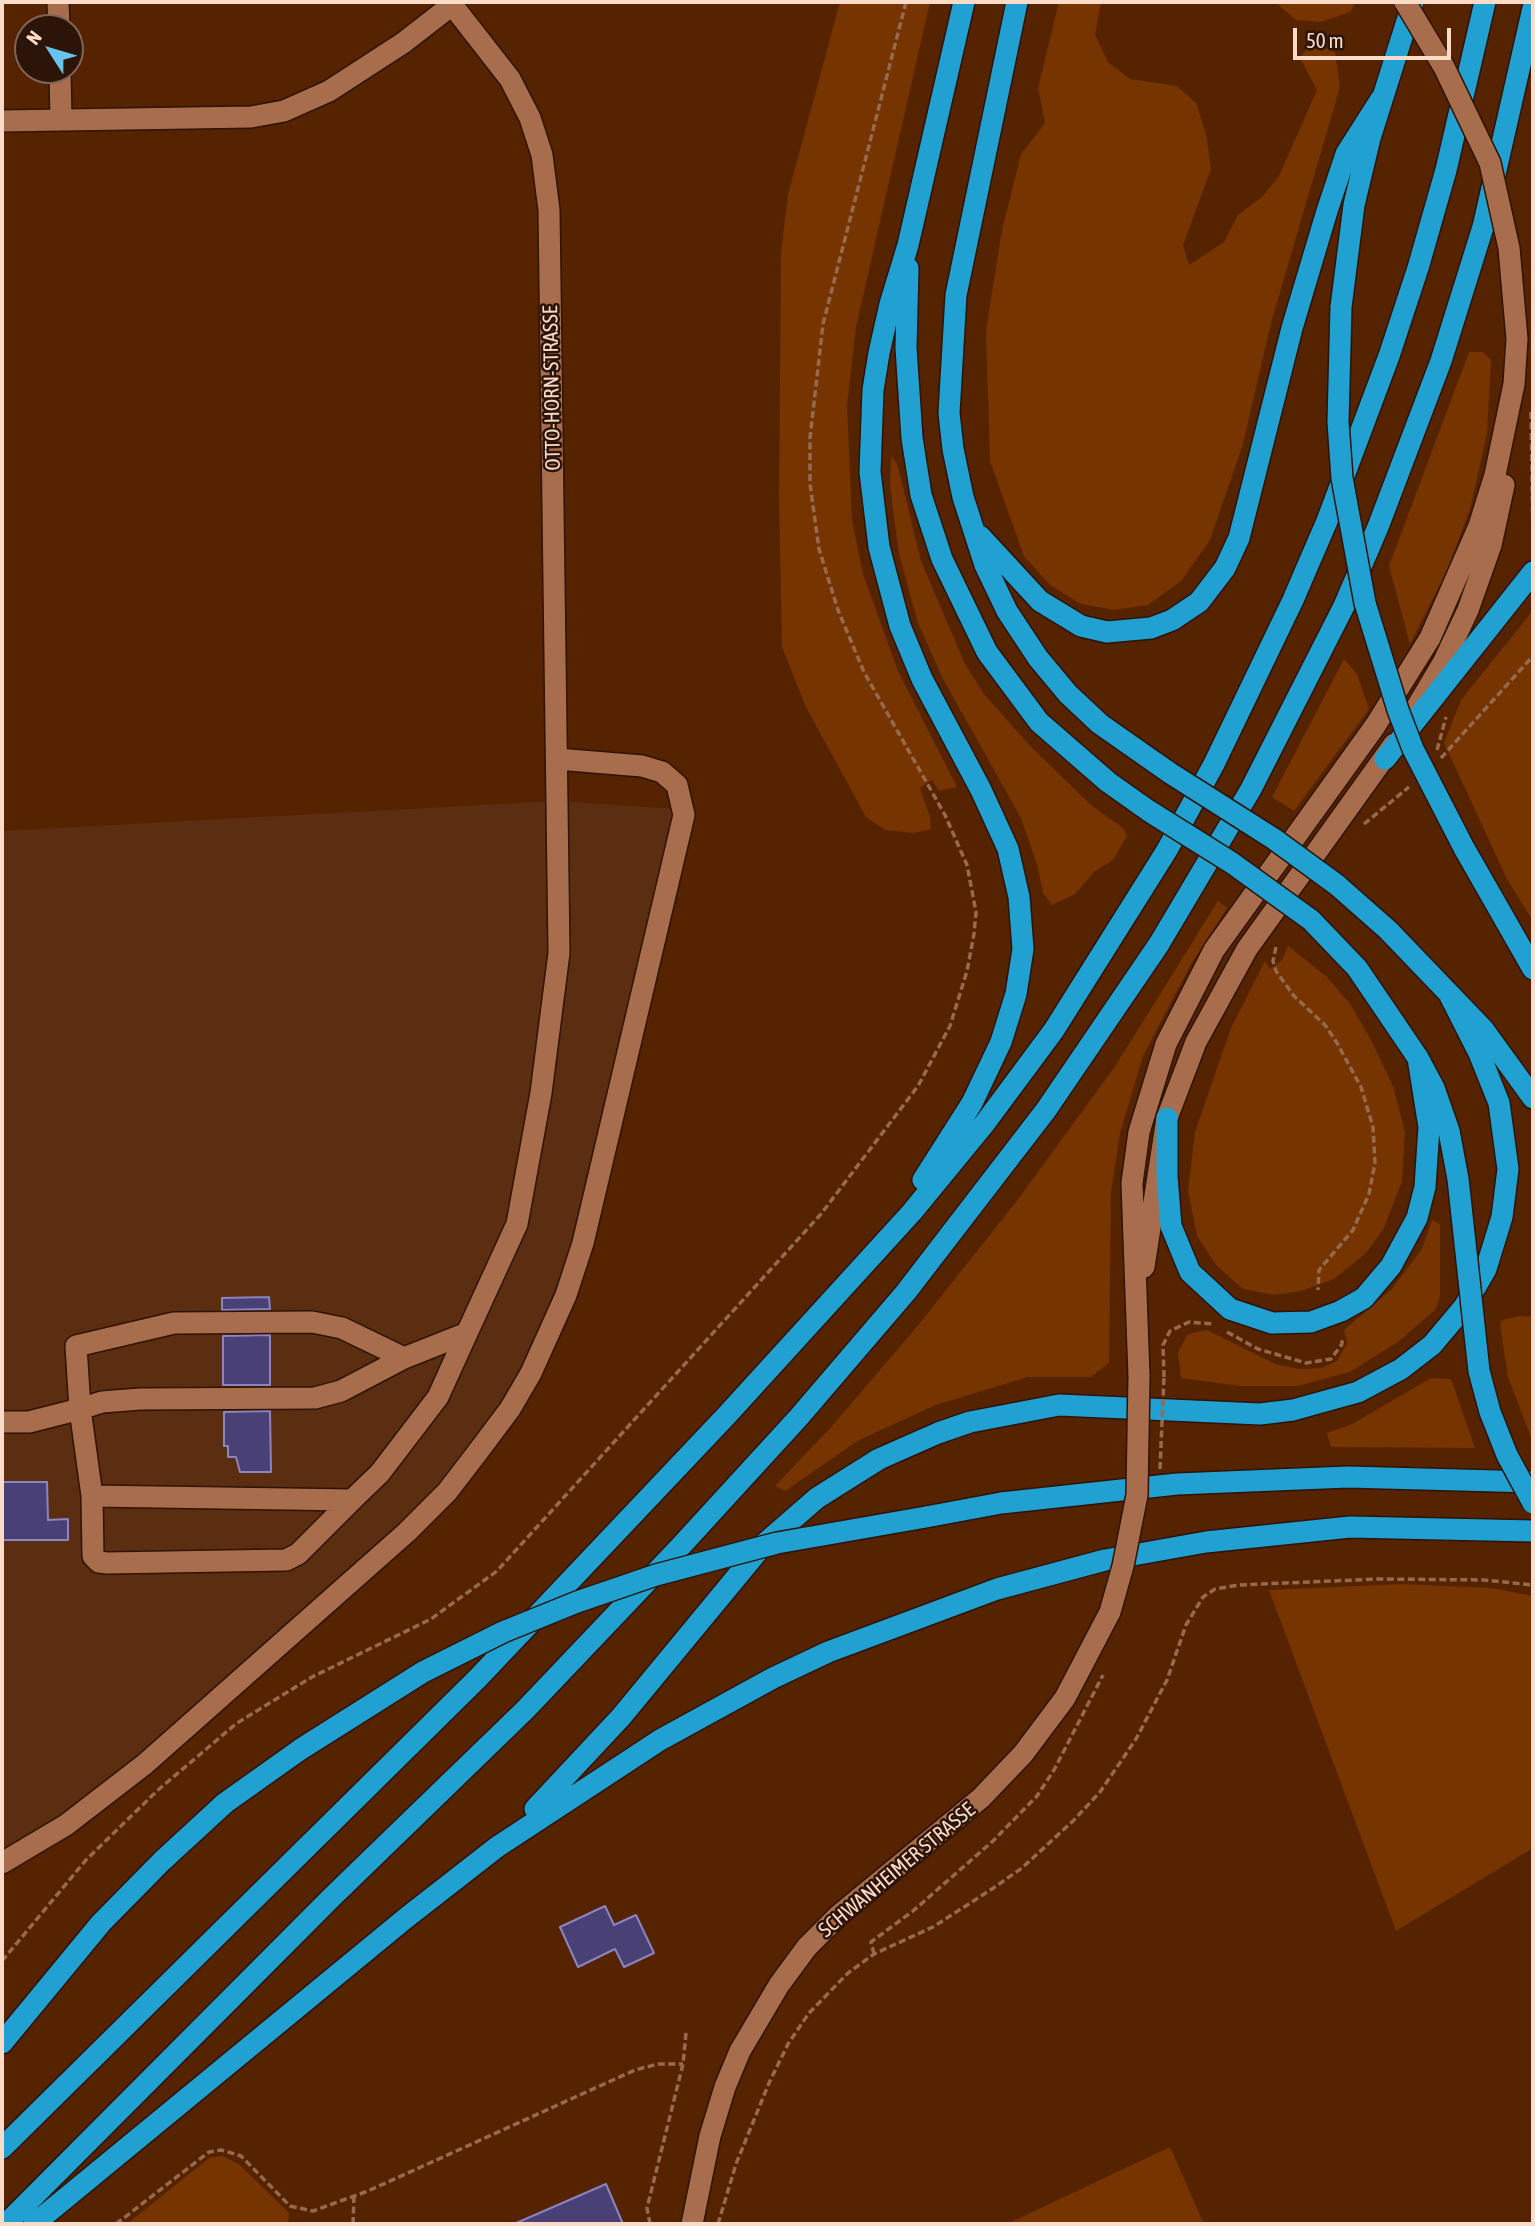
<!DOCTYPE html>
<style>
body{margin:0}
#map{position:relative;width:1535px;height:2226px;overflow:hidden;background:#562300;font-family:"Asap Condensed",sans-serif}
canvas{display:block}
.frame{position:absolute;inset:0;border:4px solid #fcdbc9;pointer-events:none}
.north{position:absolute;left:14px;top:14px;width:70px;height:70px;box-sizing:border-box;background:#2c1508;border:2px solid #7f6455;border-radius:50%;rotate:307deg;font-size:19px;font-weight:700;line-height:28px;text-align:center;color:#fcdbc9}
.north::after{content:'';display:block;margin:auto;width:24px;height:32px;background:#66c4ef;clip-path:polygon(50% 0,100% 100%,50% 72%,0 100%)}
.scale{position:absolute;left:1293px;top:28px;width:158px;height:32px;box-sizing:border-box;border:4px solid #fcdbc9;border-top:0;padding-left:9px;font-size:21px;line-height:24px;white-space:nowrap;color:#fcdbc9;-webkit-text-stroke:5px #2c1508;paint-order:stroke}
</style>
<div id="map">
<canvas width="1535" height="2226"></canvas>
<div class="frame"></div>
<div class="north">N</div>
<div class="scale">50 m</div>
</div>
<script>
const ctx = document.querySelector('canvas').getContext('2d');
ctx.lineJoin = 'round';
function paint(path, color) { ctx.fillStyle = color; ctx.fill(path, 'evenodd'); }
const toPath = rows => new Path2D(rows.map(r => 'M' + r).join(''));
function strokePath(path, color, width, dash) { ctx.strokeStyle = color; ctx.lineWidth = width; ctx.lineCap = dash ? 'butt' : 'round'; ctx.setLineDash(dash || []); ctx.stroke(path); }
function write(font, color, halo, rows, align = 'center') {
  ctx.font = font + ' "Asap Condensed",sans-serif'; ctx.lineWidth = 5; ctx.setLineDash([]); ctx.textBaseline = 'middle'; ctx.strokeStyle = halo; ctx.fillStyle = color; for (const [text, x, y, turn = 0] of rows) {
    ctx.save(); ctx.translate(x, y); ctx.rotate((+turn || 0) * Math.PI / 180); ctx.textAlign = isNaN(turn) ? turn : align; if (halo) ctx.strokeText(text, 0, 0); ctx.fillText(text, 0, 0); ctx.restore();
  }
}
const built = toPath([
 [557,801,675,809,567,1257,536,1338,505,1397,476,1438,447,1476,404,1522,126,1768,61,1817,2,1851,2,831]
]);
const green = toPath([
 [840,2,930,2,856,327,847,405,852,520,863,574,898,671,957,787,939,791,932,780,920,788,930,817,931,829,914,833,885,830,866,817,805,705,782,647,779,500,781,253,788,194],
 [1059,2,1101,2,1095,35,1108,62,1130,79,1177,86,1196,103,1206,134,1211,169,1183,245,1189,265,1224,242,1238,215,1263,196,1279,176,1317,90,1300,58,1312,42,1335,52,1340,87,1271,323,1243,444,1210,540,1181,581,1148,605,1114,610,1081,604,1050,585,1024,556,990,461,986,330,1002,230,1021,154,1045,123,1038,88],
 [1275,2,1355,2,1351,12,1320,22,1296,20],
 [1469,352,1483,352,1491,360,1487,434,1470,509,1447,571,1410,644,1389,566],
 [891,457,897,463,921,561,965,664,984,694,1030,746,1091,805,1123,828,1127,836,1113,860,1094,872,1075,894,1052,905,1043,893,1038,868,1021,818,943,679,918,623,899,554,890,486],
 [1531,613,1533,614,1533,921,1507,879,1444,743,1461,700],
 [1344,659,1357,674,1369,709,1294,811,1272,797],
 [1218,901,1227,908,1191,964,1143,1056,1120,1133,1111,1192,1109,1363,1091,1377,1028,1377,936,1405,859,1440,785,1491,775,1486,833,1425,920,1323,1016,1202,1116,1065],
 [1288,946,1327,977,1350,1004,1371,1040,1393,1086,1405,1132,1402,1181,1384,1228,1366,1253,1334,1279,1301,1291,1274,1295,1243,1289,1216,1265,1197,1236,1188,1191,1195,1132,1231,1028,1265,961,1270,969,1282,960],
 [1432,1220,1440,1224,1440,1296,1436,1309,1398,1342,1350,1372,1297,1386,1240,1386,1181,1378,1178,1352,1188,1334,1207,1330,1275,1364,1299,1369,1321,1368,1337,1361,1347,1343,1344,1330,1392,1289,1422,1249],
 [1520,1316,1533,1317,1533,1442,1508,1377,1500,1324,1502,1320],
 [1431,1378,1451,1379,1475,1448,1331,1447,1327,1433,1352,1424],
 [1402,1584,1491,1588,1533,1596,1533,1848,1396,1931,1269,1590],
 [1170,2147,1204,2224,1007,2224],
 [223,2156,240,2165,289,2213,288,2224,127,2224,209,2158]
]);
const building = toPath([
 [269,1297,270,1309,222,1310,222,1298,269,1297],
 [270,1335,270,1385,223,1385,223,1336,270,1335],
 [270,1411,271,1472,240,1472,236,1457,228,1457,228,1446,224,1446,224,1412,270,1411],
 [2,1482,47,1482,48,1520,68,1519,68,1540,2,1540,2,1482],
 [605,1906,614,1925,636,1915,654,1953,624,1967,615,1949,578,1967,560,1927,605,1906],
 [606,2184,623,2224,514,2224,606,2184]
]);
const path = toPath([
 [1531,412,1533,542],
 [1437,750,1446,717],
 [1441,758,1533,656],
 [1364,824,1409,787],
 [1276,947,1273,961,1276,971,1294,996,1325,1025,1337,1043,1361,1087,1373,1127,1375,1163,1369,1194,1353,1230,1319,1270,1318,1290],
 [1227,1332,1258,1349,1306,1363,1331,1359,1342,1344,1342,1337],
 [1164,1377,1163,1345,1170,1331,1189,1322,1214,1324],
 [874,1954,871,1942,913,1911,993,1841,1037,1796,1054,1770,1103,1675],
 [2,1961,86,1860,158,1790,237,1723,312,1677,431,1619,497,1571,821,1214,918,1086,950,1026,967,971,974,934,976,912,967,865,945,815,864,672,838,610,819,549,810,484,810,438,823,324,906,2],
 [116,2224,209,2152,221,2150,241,2156,290,2206,313,2211,368,2191,635,2070,658,2064,683,2064],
 [353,2224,354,2196],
 [650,2224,647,2208,683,2064,686,2033],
 [718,2224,736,2164,769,2083,788,2044,809,2013,848,1973,874,1954,933,1927,992,1889,1022,1868,1074,1820,1100,1792,1136,1739,1167,1680,1186,1625,1203,1597,1215,1589,1239,1585,1379,1579,1484,1580,1533,1585]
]);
const minor = toPath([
 [58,2,59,28],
 [450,2,510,79,530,118,542,155,549,210,559,953,541,1093,517,1224,467,1333,438,1397,380,1473,352,1500,92,1496,80,1409,102,1402,140,1399,315,1398,341,1391,404,1358,467,1333],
 [60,70,61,120],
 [2,121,251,117,284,111,329,91,403,43,452,5],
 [1415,710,1444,661,1468,610,1491,545,1504,485],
 [1144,1267,1167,1118,1196,1042,1247,949,1394,744],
 [1139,1376,1132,1183,1139,1132,1166,1044,1214,950,1375,726,1430,638,1479,526,1495,475,1514,384],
 [2,1422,29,1422,80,1409,76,1346,174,1323,312,1322,342,1328,404,1358],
 [92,1496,93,1556,99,1562,107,1563,286,1560,298,1554,352,1500],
 [2,1863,66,1825,145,1764,407,1532,447,1492,477,1453,510,1409,531,1373,566,1295,583,1243,684,815,677,785,662,772,642,766,557,759],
 [692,2224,710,2136,725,2087,740,2051,779,1985,807,1947,839,1915,981,1798,1023,1754,1065,1698,1110,1612]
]);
const highway = toPath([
 [1017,2,956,295,949,413,953,449,963,497,985,565,1007,611,1038,658,1068,694,1100,724,1170,773],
 [908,268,906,348,912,438,921,495,942,559,987,652,1039,722,1108,782,1149,811],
 [1341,307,1354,205,1370,138,1413,2],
 [980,536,1040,601,1081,626,1107,632,1151,628,1172,620,1199,602,1225,568,1239,538,1292,328,1327,211,1346,154,1381,99],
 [1385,759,1533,572],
 [1464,848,1533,969],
 [1337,885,1388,930,1483,1029,1533,1098],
 [1311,920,1357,968,1418,1058,1434,1088,1449,1131,1458,1179],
 [1167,1118,1167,1176,1171,1226,1190,1272,1230,1309,1272,1323,1311,1322,1341,1311,1364,1298,1391,1266,1417,1218,1425,1187,1429,1127,1418,1058],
 [923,1180,972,1103,1001,1042,1016,994,1023,949,1019,897,1008,849,981,790,922,679,900,626,879,547,870,472,873,390,879,353,890,304,908,245,964,2],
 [926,1517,1001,1503,1177,1484,1348,1477,1533,1482],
 [535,1809,621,1717,763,1545,817,1498,879,1459,938,1433,970,1422,1059,1405,1260,1414,1293,1410,1358,1392,1401,1369,1432,1345,1464,1307,1486,1269,1502,1217,1508,1169,1499,1103,1479,1053,1450,996],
 [2,2043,101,1923,162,1861,225,1803,301,1749],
 [2,2148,478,1678,727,1415,912,1212,985,1123,1054,1030,1167,850,1214,764,1293,600,1327,521,1389,356,1418,268,1446,170,1485,2],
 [6,2224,333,1896,525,1710,680,1547,799,1417,906,1292,1046,1110,1159,944,1251,789,1344,606,1378,527,1441,361,1483,227,1533,8],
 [34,2224,406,1918,497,1847,660,1740,773,1678,828,1652,997,1589,1105,1560,1206,1542,1350,1527,1533,1531]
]);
const pathBridge = toPath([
 [1160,1469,1164,1377]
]);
const minorBridge = toPath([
 [1405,2,1444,67,1490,163,1509,248,1517,339,1514,384],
 [1110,1612,1123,1566,1137,1495,1139,1376]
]);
const highwayBridge = toPath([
 [1341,307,1338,422,1342,478,1365,603,1398,710,1413,749,1464,848],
 [1170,773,1274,839,1337,885],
 [1149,811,1232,863,1311,920],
 [1458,1179,1479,1371,1490,1412,1507,1455,1533,1503],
 [301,1749,423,1672,503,1632,577,1602,656,1575,777,1543,926,1517]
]);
const streetNames = [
 ["OTTO-HORN-STRASSE",552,388,-91],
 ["SCHWANHEIMER STRASSE",897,1870,-40]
];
paint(built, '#5c2e11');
paint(green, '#763401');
paint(building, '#494075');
strokePath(building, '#8c84bf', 2);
strokePath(minor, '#2f1303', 24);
strokePath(highway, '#2f1303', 24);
strokePath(path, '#966a4d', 3.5, [7, 3.5]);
strokePath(minor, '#a76d4c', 21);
strokePath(highway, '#21a1d1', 21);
strokePath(minorBridge, '#2f1303', 24, []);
strokePath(highwayBridge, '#2f1303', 24, []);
strokePath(pathBridge, '#966a4d', 3.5, [7, 3.5]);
strokePath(minorBridge, '#a76d4c', 21);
strokePath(highwayBridge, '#21a1d1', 21);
write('21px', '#fcdbc9', '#2c1508', streetNames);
</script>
